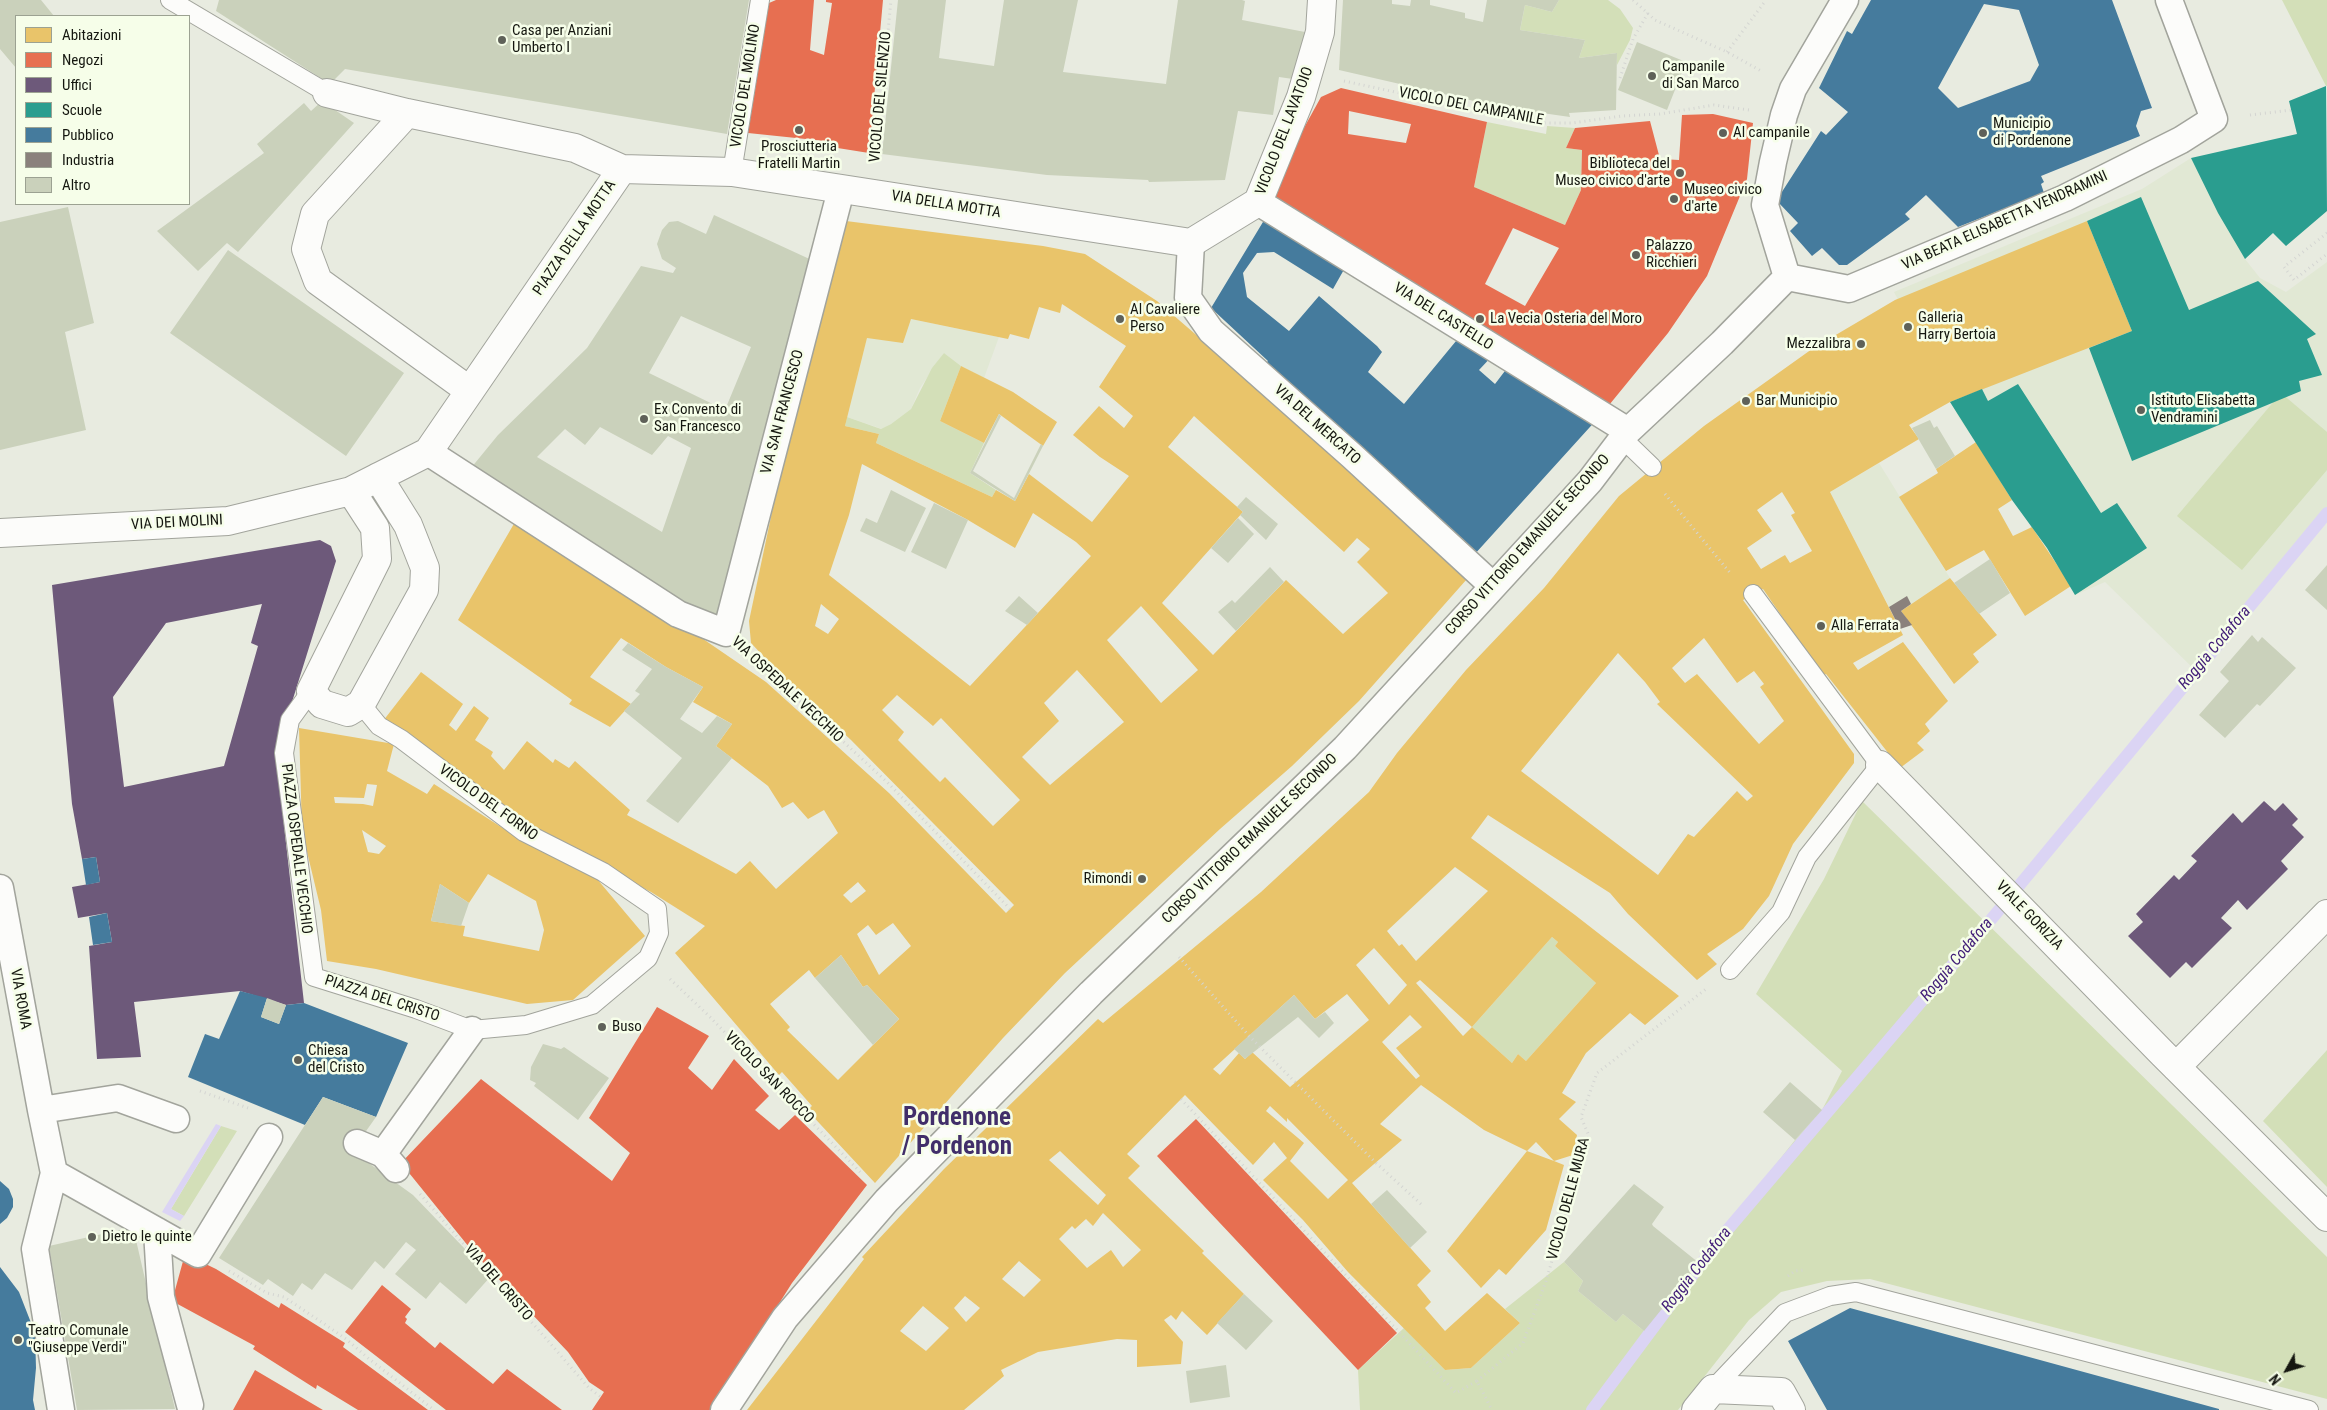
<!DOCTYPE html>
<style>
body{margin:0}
#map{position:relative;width:2327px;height:1410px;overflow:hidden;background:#e8ebe0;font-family:"Roboto Condensed",sans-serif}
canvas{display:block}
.legend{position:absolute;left:15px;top:15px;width:175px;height:190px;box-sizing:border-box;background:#f6fee9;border:1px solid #9ca292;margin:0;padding:6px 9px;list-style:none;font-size:15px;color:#151710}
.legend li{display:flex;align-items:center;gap:10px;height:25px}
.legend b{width:25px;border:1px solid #9ca292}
.north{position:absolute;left:2262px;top:1345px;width:50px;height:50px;-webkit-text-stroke:4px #f6fee9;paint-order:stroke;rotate:231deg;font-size:14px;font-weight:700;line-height:20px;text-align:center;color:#151710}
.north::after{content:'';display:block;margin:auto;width:18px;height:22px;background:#151710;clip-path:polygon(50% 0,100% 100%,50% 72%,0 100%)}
</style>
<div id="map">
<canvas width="2327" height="1410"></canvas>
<ul class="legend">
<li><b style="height:14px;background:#e9c46a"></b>Abitazioni</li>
<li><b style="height:14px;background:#e76f51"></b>Negozi</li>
<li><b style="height:14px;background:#6d597a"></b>Uffici</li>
<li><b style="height:14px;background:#2a9d8f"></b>Scuole</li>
<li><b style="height:14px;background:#457b9d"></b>Pubblico</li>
<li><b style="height:14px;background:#8a817c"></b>Industria</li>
<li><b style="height:14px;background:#cad1bb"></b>Altro</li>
</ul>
<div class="north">N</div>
</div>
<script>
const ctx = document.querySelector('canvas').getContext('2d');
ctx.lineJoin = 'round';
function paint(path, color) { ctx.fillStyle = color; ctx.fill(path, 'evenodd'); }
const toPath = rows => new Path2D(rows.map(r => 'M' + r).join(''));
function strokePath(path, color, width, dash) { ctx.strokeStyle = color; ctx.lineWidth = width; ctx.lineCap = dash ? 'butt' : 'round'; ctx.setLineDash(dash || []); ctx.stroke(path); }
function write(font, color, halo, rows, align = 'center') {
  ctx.font = font + ' "Roboto Condensed",sans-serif'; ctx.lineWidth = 5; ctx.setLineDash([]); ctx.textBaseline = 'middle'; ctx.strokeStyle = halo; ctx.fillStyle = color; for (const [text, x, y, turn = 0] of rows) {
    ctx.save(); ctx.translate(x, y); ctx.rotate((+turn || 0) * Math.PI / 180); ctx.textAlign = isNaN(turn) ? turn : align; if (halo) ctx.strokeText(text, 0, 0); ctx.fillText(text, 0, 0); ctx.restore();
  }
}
const built = toPath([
 [2191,158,2245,259,2260,278,2286,292,2327,262,2327,513,2196,671,2105,582,2075,595,2047,548,1959,418,1894,292,2142,189],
 [911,319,999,337,984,378,961,366,944,353,920,388,911,409,891,424,882,429,847,417,867,338],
 [1879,463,1950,578,1911,604,1907,597,1889,607,1830,492]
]);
const green = toPath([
 [1559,0,1608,0,1620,9,1633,28,1630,40,1617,65,1617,53,1579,58,1585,40,1520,30,1525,5,1552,12],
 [2282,0,2327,0,2327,86,2326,86],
 [1487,122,1546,134,1547,126,1575,128,1566,148,1582,150,1581,190,1565,225,1474,187],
 [944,353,961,366,940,421,984,443,970,473,996,490,992,497,876,443,879,434,845,426,847,417,881,429,891,424,911,409,932,368],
 [2281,393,2327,432,2327,470,2242,570,2177,516],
 [1862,801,2327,1257,2327,1399,1870,1279,1827,1281,1781,1292,1749,1320,1678,1410,1360,1410,1358,1370,1404,1328,1445,1370,1471,1368,1520,1323,1505,1309,1564,1262,1583,1281,1578,1291,1616,1322,1623,1314,1644,1331,1795,1140,1822,1110,1842,1071,1756,994,1824,879],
 [1552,937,1558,942,1555,946,1596,983,1526,1061,1518,1054,1512,1063,1472,1027],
 [2327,1050,2327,1187,2263,1121],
 [221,1126,237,1131,184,1216,171,1209]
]);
const water = toPath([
 [216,1124,221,1126,171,1209,184,1216,180,1221,162,1212]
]);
const homes = toPath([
 [846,221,1043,246,1085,254,1157,301,1246,378,1467,579,1359,701,1292,766,1220,829,1065,973,1003,1038,875,1183,807,1110,812,1106,782,1072,779,1075,675,953,705,926,651,892,525,829,383,721,421,672,463,704,449,725,456,731,474,706,489,718,475,740,493,752,491,756,504,770,527,741,553,763,555,759,569,768,575,761,630,810,627,815,736,874,750,861,776,889,838,833,824,810,808,819,793,802,782,808,768,786,716,746,732,724,693,702,703,687,666,667,621,638,590,677,631,704,610,727,569,704,572,700,458,620,515,522,690,630,766,682,889,793,1006,913,1014,905,851,740,780,674,751,643,749,621,776,493],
 [1062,304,1126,346,1099,387,1133,416,1124,428,1099,406,1073,435,1100,457,1129,476,1092,522,1029,474,1015,501,996,490,992,497,876,443,879,434,845,426,867,338,903,343,911,319,1008,339,1010,334,1029,339,1039,307,1060,313],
 [1194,416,1344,552,1357,538,1370,549,1357,562,1388,593,1343,634,1286,580,1213,655,1162,603,1243,512,1168,447],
 [862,464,968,520,1015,548,1033,513,1076,542,1091,556,970,686,829,575,849,515],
 [821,604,839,619,828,634,815,626],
 [1141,606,1198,670,1161,703,1107,640],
 [1077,670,1124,722,1050,785,1022,757,1059,721,1044,703],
 [897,695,933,726,941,718,1020,800,993,826,945,777,940,782,898,740,904,732,882,710],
 [858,882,866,891,851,903,843,895],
 [893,923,911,946,879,975,857,934,868,925,876,935],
 [841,955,863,987,867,985,899,1019,838,1080,787,1030,790,1027,770,1004,809,970,815,978],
 [2087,221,2132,331,1950,402,1909,425,1919,439,1830,492,1903,635,1853,663,1858,670,1903,642,1948,701,1925,724,1930,731,1917,743,1924,750,1900,768,1826,674,1823,676,1763,589,1743,600,1854,754,1854,763,1793,844,1769,896,1743,929,1707,954,1717,964,1697,980,1628,914,1610,893,1488,815,1471,838,1575,915,1679,996,1645,1025,1630,1013,1586,1053,1562,1093,1576,1102,1559,1119,1577,1135,1573,1155,1554,1161,1564,1165,1546,1230,1506,1275,1499,1269,1481,1288,1447,1251,1527,1151,1554,1161,1536,1142,1527,1151,1484,1130,1421,1085,1380,1124,1402,1140,1352,1183,1431,1271,1417,1285,1431,1302,1425,1308,1445,1331,1487,1293,1520,1323,1471,1368,1445,1370,1348,1272,1303,1220,1263,1180,1287,1158,1274,1142,1253,1165,1185,1095,1127,1154,1140,1166,1128,1178,1204,1251,1202,1253,1244,1294,1207,1335,1182,1311,1176,1320,1171,1315,1164,1320,1183,1342,1181,1364,1137,1367,1137,1340,1117,1339,1038,1352,1001,1370,1004,1376,964,1410,747,1410,864,1259,862,1257,944,1169,1098,1019,1103,1023,1261,892,1369,792,1397,753,1466,670,1544,588,1619,496,1704,426,1812,349,1895,300],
 [1782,492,1795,513,1791,515,1812,551,1790,563,1785,555,1761,569,1747,548,1772,531,1757,510],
 [1704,638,1737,683,1754,671,1764,684,1760,687,1784,721,1759,744,1697,674,1685,683,1672,668],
 [1618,653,1645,682,1660,702,1657,704,1753,796,1747,801,1737,791,1694,837,1688,834,1658,875,1521,771],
 [1455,867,1488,891,1416,961,1402,944,1399,946,1387,931],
 [1552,937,1558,942,1555,946,1596,983,1526,1061,1518,1054,1512,1063,1472,1027,1463,1036,1416,983,1420,980,1472,1027],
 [1374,948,1407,985,1389,1005,1356,965],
 [1347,994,1369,1020,1290,1087,1252,1052,1245,1059,1239,1053,1220,1075,1213,1069,1294,995,1315,1019],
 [1410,1015,1422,1027,1396,1048,1420,1076,1416,1079,1382,1042],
 [1270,1106,1287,1122,1287,1118,1348,1180,1328,1199,1290,1161,1304,1143,1266,1111],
 [1060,1151,1106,1195,1098,1205,1049,1160],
 [1103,1213,1141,1250,1123,1267,1111,1250,1087,1268,1059,1239,1072,1226,1075,1229,1086,1219,1093,1226],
 [1019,1261,1041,1280,1024,1297,1002,1279],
 [965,1296,980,1308,966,1322,954,1308],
 [923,1306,949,1328,926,1351,900,1331],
 [961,366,1013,392,1057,422,1043,446,999,414,984,443,940,421],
 [1976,442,2012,500,1998,509,2013,536,2032,527,2071,586,2025,616,1984,550,1946,571,1899,497,1938,473,1936,469],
 [1950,578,1997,635,1973,654,1979,662,1954,684,1901,611],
 [299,728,394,744,387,771,427,794,434,784,512,834,514,832,592,873,645,936,573,1000,527,1004,376,969,327,961,321,910,302,831],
 [367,784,377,785,373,806,363,804,335,803,334,797,364,798],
 [362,830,386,846,379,854,368,852],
 [488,874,536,901,544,930,539,951,463,936,465,926,431,921,440,884,469,903]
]);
const shops = toPath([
 [776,0,814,0,810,50,824,55,832,3,826,2,826,0,883,0,869,153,825,146,825,141,748,133,769,3],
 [1341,88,1487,122,1474,187,1565,225,1581,190,1582,150,1566,148,1575,128,1650,121,1660,159,1679,160,1682,115,1713,114,1753,123,1747,179,1707,276,1668,333,1605,410,1275,200,1284,164,1321,97],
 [1349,111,1411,124,1406,143,1348,134],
 [1513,228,1559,248,1525,306,1485,284],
 [657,1007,709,1036,688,1068,712,1090,734,1059,769,1096,755,1110,779,1130,795,1115,867,1185,792,1283,712,1410,592,1410,604,1392,589,1382,568,1352,473,1252,401,1163,481,1079,612,1181,630,1153,589,1118],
 [1196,1119,1397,1333,1358,1370,1157,1156],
 [185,1254,216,1269,279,1308,281,1303,345,1343,343,1347,428,1410,358,1410,317,1385,316,1389,253,1349,255,1346,172,1301],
 [382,1285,411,1309,405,1317,407,1319,405,1323,435,1348,440,1342,493,1384,507,1369,562,1410,446,1410,345,1332],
 [255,1370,323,1410,233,1410]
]);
const offices = toPath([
 [320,540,331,546,336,561,287,718,277,763,304,1003,286,1005,240,991,134,1002,141,1057,97,1059,89,946,112,942,107,913,78,918,72,887,100,882,96,857,82,859,72,804,52,585],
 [262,604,251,643,258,646,224,766,124,787,113,697,166,623],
 [2264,801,2275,811,2283,803,2298,819,2292,825,2304,837,2281,861,2288,869,2247,910,2238,900,2221,918,2232,928,2192,968,2186,962,2170,978,2128,936,2143,922,2136,914,2174,875,2179,880,2197,861,2191,856,2233,813,2242,823]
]);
const schools = toPath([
 [2326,86,2327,211,2286,246,2273,233,2245,259,2218,213,2191,158,2297,134,2289,101],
 [2141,197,2189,310,2258,281,2316,334,2307,339,2322,375,2299,381,2301,391,2132,461,2089,348,2132,331,2087,221],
 [2018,384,2101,513,2117,503,2147,548,2075,595,2047,548,2012,500,1950,402,1982,389,1988,401]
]);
const public = toPath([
 [1871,0,2112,0,2152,108,2141,111,2136,126,2140,136,2041,176,2044,182,2041,184,2044,193,1958,227,1926,195,1905,214,1910,219,1847,265,1839,265,1822,248,1812,256,1790,231,1798,223,1778,202,1778,198,1821,131,1826,135,1848,112,1819,88,1847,31,1852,34],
 [1984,4,2019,10,2039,65,2030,81,1958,108,1938,88],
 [1266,217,1346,266,1333,289,1274,252,1257,253,1243,273,1247,297,1289,331,1319,296,1377,346,1382,352,1368,372,1404,404,1461,335,1494,354,1479,370,1495,384,1511,363,1599,417,1474,555,1266,363,1268,361,1211,308],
 [96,857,100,882,86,885,82,859],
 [107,913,112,942,93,945,89,917],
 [240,991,267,998,261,1017,279,1024,286,1005,304,1003,408,1043,376,1117,323,1097,305,1125,188,1077,205,1034,219,1039],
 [0,1181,9,1189,13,1199,13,1207,7,1218,0,1224],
 [0,1267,19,1292,35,1333,36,1368,33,1400,35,1410,0,1410],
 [1850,1308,2219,1409,2219,1410,1827,1410,1788,1341]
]);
const industry = toPath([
 [1907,596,1911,604,1901,611,1912,625,1900,629,1889,607]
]);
const stream = toPath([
 [1592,1410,1718,1241,1994,916,2327,513]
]);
const building = toPath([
 [0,0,41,0,54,16,16,16,16,68,0,49],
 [219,0,749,0,727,134,345,69,330,84,216,11],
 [898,0,946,0,939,58,994,66,1004,0,1078,0,1063,72,1166,84,1178,0,1242,0,1245,1,1242,20,1305,32,1300,80,1279,77,1273,115,1238,111,1225,180,1149,182,1148,180,1047,175,882,154],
 [1343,0,1392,0,1392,4,1410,6,1411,0,1430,0,1430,5,1465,13,1465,18,1483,22,1487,0,1559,0,1552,12,1525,5,1520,30,1585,40,1579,58,1617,53,1616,110,1569,113,1570,117,1500,107,1339,70],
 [1637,42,1686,62,1667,110,1618,90],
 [322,101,354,123,238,252,227,243,198,271,157,231,264,153,257,144,304,103,311,111],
 [68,207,94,323,65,332,86,430,0,450,0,222],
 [714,215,816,262,721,617,687,611,471,468,498,435,587,348,641,266,673,273,676,268,662,259,657,244,662,230,669,222,678,221,706,234],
 [681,316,751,347,725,410,649,373],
 [600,427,652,455,668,436,691,448,662,532,537,457,565,429,585,445],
 [228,250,404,373,346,456,170,333],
 [999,414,1001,416,973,471,1014,498,1041,444,1043,446,1015,501,970,473],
 [1930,420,1934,428,1937,426,1955,456,1936,469,1912,428],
 [891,490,926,508,905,552,860,531,866,518,877,523],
 [1246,497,1278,524,1266,540,1240,515,1243,512,1237,507],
 [934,503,968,520,946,569,911,552],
 [1238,518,1254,534,1228,563,1211,548],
 [1990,559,2010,593,1979,614,1954,583],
 [2327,565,2327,610,2305,590],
 [1270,567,1284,582,1236,631,1218,612,1232,600,1235,603],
 [1019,596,1038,613,1027,625,1005,611],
 [2252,635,2258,642,2262,637,2296,668,2260,706,2257,704,2225,738,2199,715,2229,681,2220,672],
 [628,643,666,667,703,687,680,719,702,733,717,716,732,724,716,746,732,758,678,823,646,801,682,758,624,711,640,694,635,691,652,669,622,650],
 [440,884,469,903,461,926,431,921],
 [841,955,863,987,867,985,899,1019,873,1045,815,978],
 [1294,995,1315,1019,1325,1012,1334,1023,1319,1038,1298,1017,1245,1059,1234,1049],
 [267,998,286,1005,279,1024,261,1017],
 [543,1044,561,1049,564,1047,609,1078,578,1120,534,1086,536,1083,530,1080,531,1067],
 [1790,1082,1822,1110,1795,1140,1763,1112],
 [323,1097,376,1117,352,1151,413,1195,491,1276,466,1304,440,1282,426,1299,395,1274,416,1250,406,1242,384,1269,375,1261,352,1290,325,1273,312,1290,302,1283,293,1296,268,1279,263,1285,219,1258],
 [1634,1184,1664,1207,1652,1224,1653,1226,1699,1263,1644,1331,1623,1314,1616,1322,1578,1291,1583,1281,1564,1262],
 [1387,1190,1427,1232,1410,1248,1371,1204],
 [133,1227,175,1409,77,1410,49,1246],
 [1244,1294,1273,1321,1246,1350,1217,1323],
 [1226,1365,1230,1397,1190,1403,1186,1371]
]);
const path = toPath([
 [1633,0,1655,20,1727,52,1763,72],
 [1727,52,1766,0],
 [1620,78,1633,39,1648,13],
 [1344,81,1540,123,1572,123,1622,116,1660,114,1714,105,1749,110],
 [2250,115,2292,110],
 [876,159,891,0],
 [2327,233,2284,267,2294,280,2327,254],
 [1665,494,1731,574],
 [752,657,888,783,1011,910],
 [1179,957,1249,1036,1375,1162,1422,1205],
 [670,979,709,1016,862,1174],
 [200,1091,248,1108],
 [1181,1099,1456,1393,1477,1381,1492,1410],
 [420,1194,589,1388,601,1397],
 [229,1271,267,1293,284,1297,323,1323,346,1339,368,1358,434,1410],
 [1788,1276,1795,1271,1804,1270],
 [1477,1381,1523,1343,1546,1281,1589,1136,1581,1117,1597,1073,1706,989]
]);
const service = toPath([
 [170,0,327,93],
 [732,172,760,0],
 [1622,438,1652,467],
 [311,691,290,720,284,753,314,977,416,1009,472,1030,526,1025,592,1005,648,958,659,933,657,909,603,872,524,832,401,739,379,726,361,704],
 [1730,970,1781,912,1807,857,1880,765,1753,594],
 [1713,1389,1785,1313,1830,1296,1856,1292,2309,1410]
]);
const pedestrian = toPath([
 [1258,202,1628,431],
 [1191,243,1188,298,1211,331,1352,456,1492,585],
 [1787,277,1849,289,2065,198,2181,140,2214,119,2169,0],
 [1787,277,1765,205,1773,162,1784,115,1793,89,1845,0],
 [428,452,678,614,726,633,841,190],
 [0,888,41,1110],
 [176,1119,118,1098,41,1110,54,1173,198,1254,269,1137],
 [357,1143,383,1154,396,1169],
 [383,1154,472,1030],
 [54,1173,35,1249,61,1410],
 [157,1231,161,1297,190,1405],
 [724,1410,785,1318,887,1200,1091,993,1345,748,1590,481,1628,431,1722,343,1787,277]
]);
const minor = toPath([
 [407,113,315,214,306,249,318,281,470,391],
 [622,169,732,172,1191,243,1258,202,1301,97,1320,32,1322,0],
 [351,491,375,528,377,559,311,691,322,704,348,712,361,704,424,590,425,568,408,525,378,477],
 [0,533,228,521,351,491,428,452,622,169,575,148,407,113,327,93],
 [1880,765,2163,1054,2327,1217],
 [2176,1067,2327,914],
 [1696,1410,1713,1389,1781,1392,1791,1410]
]);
const markers = [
 [502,40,5,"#5f6159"],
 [1652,76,5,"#5f6159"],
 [799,130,5,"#5f6159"],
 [1723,133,5,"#5f6159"],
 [1983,133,5,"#5f6159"],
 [1680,173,5,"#5f6159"],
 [1674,199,5,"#5f6159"],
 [1636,255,5,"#5f6159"],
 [1120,319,5,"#5f6159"],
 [1480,319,5,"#5f6159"],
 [1908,327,5,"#5f6159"],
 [1861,344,5,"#5f6159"],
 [1746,401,5,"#5f6159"],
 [2141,410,5,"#5f6159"],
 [644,419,5,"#5f6159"],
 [1821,626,5,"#5f6159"],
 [1142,879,5,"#5f6159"],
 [602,1027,5,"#5f6159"],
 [298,1060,5,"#5f6159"],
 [92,1237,5,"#5f6159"],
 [18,1340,5,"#5f6159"]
];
const poiNames = [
 ["Casa per Anziani",512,31],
 ["Umberto I",512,48],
 ["Campanile",1662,67],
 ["di San Marco",1662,84],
 ["Municipio",1993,124],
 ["di Pordenone",1993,141],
 ["Al campanile",1733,133],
 ["Prosciutteria",799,147,"center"],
 ["Fratelli Martin",799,164,"center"],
 ["Biblioteca del",1670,164,"right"],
 ["Museo civico d'arte",1670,181,"right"],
 ["Museo civico",1684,190],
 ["d'arte",1684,207],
 ["Palazzo",1646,246],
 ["Ricchieri",1646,263],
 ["Al Cavaliere",1130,310],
 ["Perso",1130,327],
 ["Galleria",1918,318],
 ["Harry Bertoia",1918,335],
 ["La Vecia Osteria del Moro",1490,319],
 ["Mezzalibra",1851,344,"right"],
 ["Bar Municipio",1756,401],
 ["Istituto Elisabetta",2151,401],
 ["Vendramini",2151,418],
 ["Ex Convento di",654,410],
 ["San Francesco",654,427],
 ["Alla Ferrata",1831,626],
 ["Rimondi",1132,879,"right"],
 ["Buso",612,1027],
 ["Chiesa",308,1051],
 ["del Cristo",308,1068],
 ["Dietro le quinte",102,1237],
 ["Teatro Comunale",28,1331],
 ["\"Giuseppe Verdi\"",28,1348]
];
const streetNames = [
 ["VICOLO DEL MOLINO",746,86,-81],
 ["VICOLO DEL SILENZIO",881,97,-85],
 ["VICOLO DEL CAMPANILE",1471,107,11],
 ["VICOLO DEL LAVATOIO",1285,131,-69],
 ["VIA DELLA MOTTA",946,205,9],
 ["VIA BEATA ELISABETTA VENDRAMINI",2005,221,-24],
 ["PIAZZA DELLA MOTTA",575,238,-56],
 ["VIA DEL CASTELLO",1443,317,32],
 ["VIA SAN FRANCESCO",783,412,-75],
 ["VIA DEL MERCATO",1317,425,42],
 ["VIA DEI MOLINI",177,523,-3],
 ["CORSO VITTORIO EMANUELE SECONDO",1528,545,-48],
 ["VIA OSPEDALE VECCHIO",787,690,43],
 ["VICOLO DEL FORNO",488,803,36],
 ["CORSO VITTORIO EMANUELE SECONDO",1250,839,-44],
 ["PIAZZA OSPEDALE VECCHIO",296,849,83],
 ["VIALE GORIZIA",2029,916,46],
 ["VIA ROMA",20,999,80],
 ["PIAZZA DEL CRISTO",382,999,18],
 ["VICOLO SAN ROCCO",769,1078,46],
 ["VICOLO DELLE MURA",1569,1199,-75],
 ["VIA DEL CRISTO",498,1283,49]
];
const waterNames = [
 ["Roggia Codafora",2215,648,-50],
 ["Roggia Codafora",1957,960,-50],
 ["Roggia Codafora",1697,1270,-52]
];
const townNames = [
 ["Pordenone",957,1119],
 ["/ Pordenon",957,1148]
];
paint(built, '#e1e8d4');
paint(green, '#d3dfb8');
paint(water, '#dbd4f4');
paint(homes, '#e9c46a');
paint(shops, '#e76f51');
paint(offices, '#6d597a');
paint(schools, '#2a9d8f');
paint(public, '#457b9d');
paint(industry, '#8a817c');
strokePath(stream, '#dbd4f4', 12);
paint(building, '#cad1bb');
strokePath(service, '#a2a49c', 20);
strokePath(pedestrian, '#a2a49c', 29);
strokePath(minor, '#a2a49c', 30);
strokePath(path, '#d4d5d2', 3, [1, 4]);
strokePath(service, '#fcfcfa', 18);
strokePath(pedestrian, '#fcfcfa', 26);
strokePath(minor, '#fcfcfa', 28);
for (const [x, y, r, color] of markers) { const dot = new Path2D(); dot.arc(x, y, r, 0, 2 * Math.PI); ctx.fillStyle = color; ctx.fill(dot); strokePath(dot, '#f6fee9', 2); }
write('15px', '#151710', '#f6fee9', poiNames, 'left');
write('15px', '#151710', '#f6fee9', streetNames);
write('italic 16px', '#401c77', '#f6fee9', waterNames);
write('bold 25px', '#412e6a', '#f6fee9', townNames);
</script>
